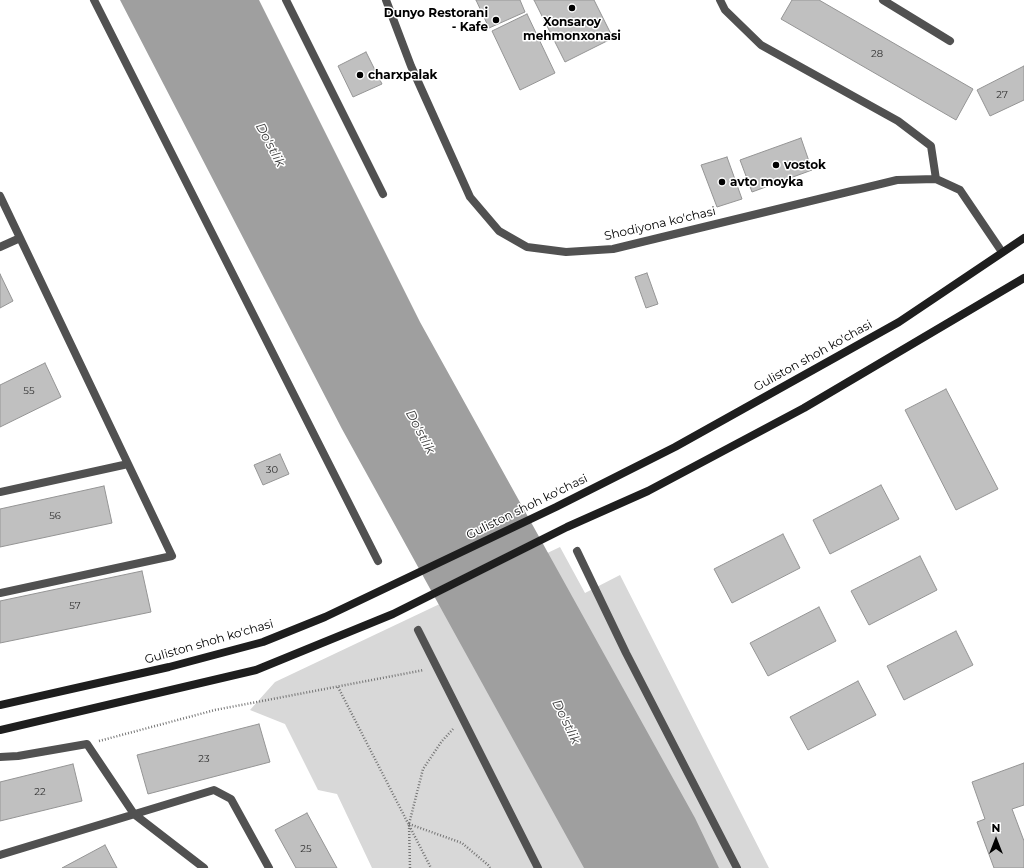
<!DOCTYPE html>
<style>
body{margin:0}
#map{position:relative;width:1024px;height:868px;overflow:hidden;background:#fff;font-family:Montserrat,sans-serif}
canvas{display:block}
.north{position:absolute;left:976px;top:820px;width:40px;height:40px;-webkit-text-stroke:3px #fff;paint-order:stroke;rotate:0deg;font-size:11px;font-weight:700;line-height:16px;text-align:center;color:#000}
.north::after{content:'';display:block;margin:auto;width:14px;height:18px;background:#000;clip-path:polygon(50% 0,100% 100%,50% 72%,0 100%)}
</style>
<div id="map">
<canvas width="1024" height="868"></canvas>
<div class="north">N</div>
</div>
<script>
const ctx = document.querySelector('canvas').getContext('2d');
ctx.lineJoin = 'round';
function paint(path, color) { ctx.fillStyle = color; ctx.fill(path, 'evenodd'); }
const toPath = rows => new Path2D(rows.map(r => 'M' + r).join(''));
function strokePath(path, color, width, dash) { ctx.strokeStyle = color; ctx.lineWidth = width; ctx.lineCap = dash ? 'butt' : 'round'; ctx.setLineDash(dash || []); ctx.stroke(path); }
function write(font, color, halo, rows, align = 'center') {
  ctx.font = font + ' Montserrat,sans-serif'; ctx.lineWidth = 3; ctx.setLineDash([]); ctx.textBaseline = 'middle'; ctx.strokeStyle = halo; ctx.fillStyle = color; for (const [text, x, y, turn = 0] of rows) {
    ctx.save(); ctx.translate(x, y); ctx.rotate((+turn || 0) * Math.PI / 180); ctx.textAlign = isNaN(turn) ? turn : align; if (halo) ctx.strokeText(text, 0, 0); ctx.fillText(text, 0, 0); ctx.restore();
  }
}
const green = toPath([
 [560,547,585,593,620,575,769,868,372,868,337,794,318,790,285,724,250,710,275,682]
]);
const water = toPath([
 [120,0,259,0,420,322,695,818,719,868,584,868,342,429]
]);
const building = toPath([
 [476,0,520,0,525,12,489,28,476,0],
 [534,0,594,0,613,38,565,62,534,0],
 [792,0,819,0,973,89,956,120,781,19,792,0],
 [527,14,555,73,520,90,492,31,527,14],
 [366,52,382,84,353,97,338,66,366,52],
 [1024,66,1024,100,990,116,977,90,1024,66],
 [801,138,812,170,752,192,740,160,801,138],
 [727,157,742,199,717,207,701,165,727,157],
 [647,273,658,304,646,308,635,277,647,273],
 [0,274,13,301,0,308,0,274],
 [45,363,61,397,0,427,0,385,45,363],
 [946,389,998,489,956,510,905,410,946,389],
 [280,454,289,474,263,485,254,465,280,454],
 [881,485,899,519,830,554,813,520,881,485],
 [104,486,112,523,0,547,0,509,104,486],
 [783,534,800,568,732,603,714,569,783,534],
 [920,556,937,590,869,625,851,591,920,556],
 [142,571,151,612,0,643,0,601,142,571],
 [819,607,836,641,768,676,750,643,819,607],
 [956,631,973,665,904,700,887,666,956,631],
 [858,681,876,715,808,750,790,717,858,681],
 [259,724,270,762,148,794,137,755,259,724],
 [1024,763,1024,805,1012,809,1024,841,1024,868,994,868,977,822,985,819,972,782,1024,763],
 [73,764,82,801,0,821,0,782,73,764],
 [307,813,337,868,296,868,275,830,307,813],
 [105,845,117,868,62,868,105,845]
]);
const path = toPath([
 [338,687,431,868],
 [99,741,215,710,424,670],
 [409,824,462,843,488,865,490,868],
 [410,868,409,824,423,769,442,741,453,729]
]);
const pedestrian = toPath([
 [94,0,378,561],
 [577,551,626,653,737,868],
 [418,630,538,868]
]);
const minor = toPath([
 [286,0,383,194],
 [386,0,411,66,470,197,499,231,527,247,566,252,613,249,897,180,936,179,960,190,1002,252],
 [720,0,725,10,761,45,898,121,931,146,936,179],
 [883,0,950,41],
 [0,196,172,556,0,593],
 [0,247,20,238],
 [0,492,128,464],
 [0,757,18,756,87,744,134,814,204,868],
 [0,855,214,790,231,799,269,868]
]);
const secondary = toPath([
 [0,705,169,667,263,642,325,617,556,507,675,447,899,322,1024,238],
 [0,730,256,670,393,614,567,527,648,491,804,408,1024,278]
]);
const markers = [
 [572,8,4,"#000"],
 [496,20,4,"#000"],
 [360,75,4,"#000"],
 [776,165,4,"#000"],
 [722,182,4,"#000"]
];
const numberNames = [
 ["28",877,54],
 ["27",1002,95],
 ["55",29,391],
 ["30",272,470],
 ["56",55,516],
 ["57",75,606],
 ["23",204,759],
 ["22",40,792],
 ["25",306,849]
];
const poiNames = [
 ["Dunyo Restorani",488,13,"right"],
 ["- Kafe",488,27,"right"],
 ["Xonsaroy",572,22,"center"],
 ["mehmonxonasi",572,36,"center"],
 ["charxpalak",368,75],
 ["vostok",784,165],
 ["avto moyka",730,182]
];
const streetNames = [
 ["Shodiyona ko'chasi",660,224,-13],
 ["Guliston shoh ko'chasi",813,356,-29],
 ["Guliston shoh ko'chasi",527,507,-26],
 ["Guliston shoh ko'chasi",209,642,-16]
];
const waterNames = [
 ["Do'stlik",270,145,62],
 ["Do'stlik",420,432,62],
 ["Do'stlik",566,722,64]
];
paint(green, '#d8d8d8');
paint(water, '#9f9f9f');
paint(building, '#c0c0c0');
strokePath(building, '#959595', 1);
strokePath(path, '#737373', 2.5, [1, 2]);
strokePath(pedestrian, '#515151', 8);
strokePath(minor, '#515151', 8);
strokePath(secondary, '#1e1e1e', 8);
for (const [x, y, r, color] of markers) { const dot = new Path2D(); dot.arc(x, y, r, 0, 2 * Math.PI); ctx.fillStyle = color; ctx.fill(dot); strokePath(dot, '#fff', 1.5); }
write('10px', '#303030', null, numberNames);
write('bold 12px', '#000', '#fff', poiNames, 'left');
write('12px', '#000', '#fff', streetNames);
write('italic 13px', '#404040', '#fff', waterNames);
</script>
